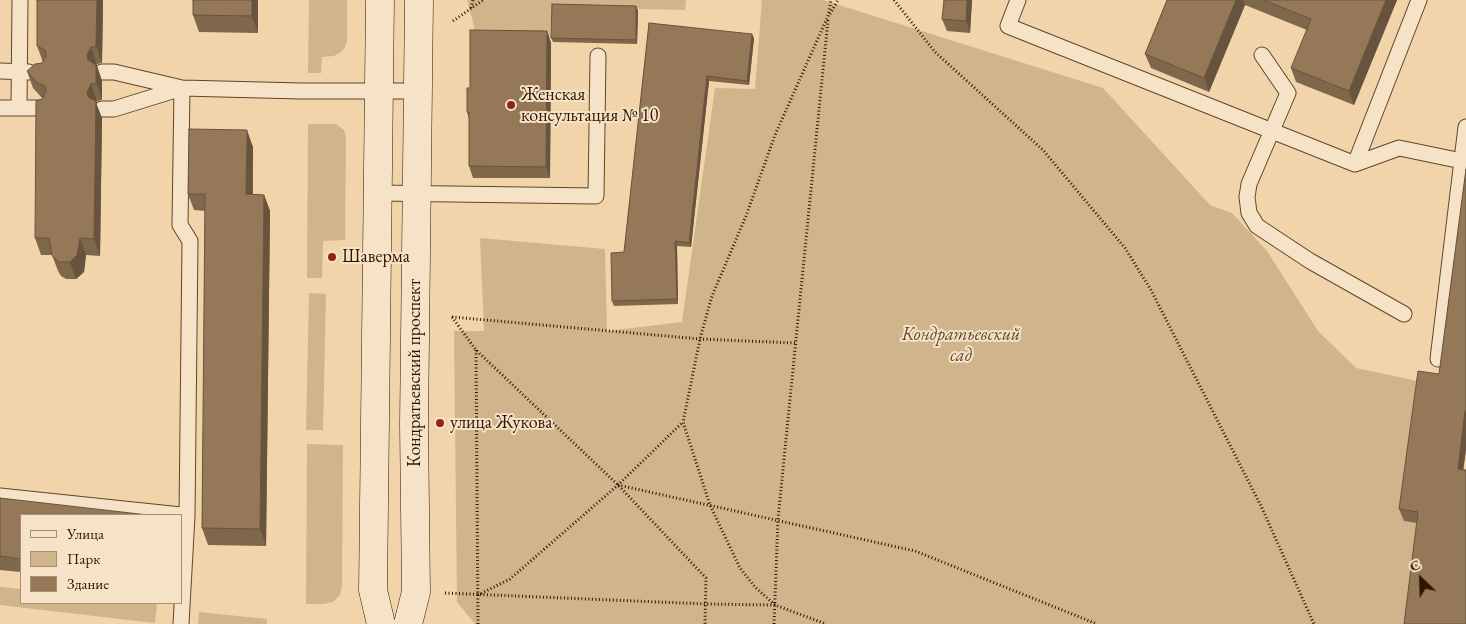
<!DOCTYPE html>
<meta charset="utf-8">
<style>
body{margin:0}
#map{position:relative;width:1466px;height:624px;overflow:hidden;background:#f1d4a9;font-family:"EB Garamond",serif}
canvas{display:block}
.legend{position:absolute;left:20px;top:514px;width:162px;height:90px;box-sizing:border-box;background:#f6e3c7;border:1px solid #a69177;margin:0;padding:6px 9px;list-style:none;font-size:15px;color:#2f1500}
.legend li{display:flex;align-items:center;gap:10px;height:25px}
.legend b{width:25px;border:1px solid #a69177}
.north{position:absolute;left:1396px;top:554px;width:50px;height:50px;-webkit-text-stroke:4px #f6e3c7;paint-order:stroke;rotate:336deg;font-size:14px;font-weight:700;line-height:20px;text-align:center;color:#2f1500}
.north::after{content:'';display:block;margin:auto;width:18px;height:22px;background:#2f1500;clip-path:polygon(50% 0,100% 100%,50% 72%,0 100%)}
</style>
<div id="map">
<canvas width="1466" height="624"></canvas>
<ul class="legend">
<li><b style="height:6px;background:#f6e3c7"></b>Улица</li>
<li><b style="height:14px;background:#d0b48c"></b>Парк</li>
<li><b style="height:14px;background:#947858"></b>Здание</li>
</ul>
<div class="north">С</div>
</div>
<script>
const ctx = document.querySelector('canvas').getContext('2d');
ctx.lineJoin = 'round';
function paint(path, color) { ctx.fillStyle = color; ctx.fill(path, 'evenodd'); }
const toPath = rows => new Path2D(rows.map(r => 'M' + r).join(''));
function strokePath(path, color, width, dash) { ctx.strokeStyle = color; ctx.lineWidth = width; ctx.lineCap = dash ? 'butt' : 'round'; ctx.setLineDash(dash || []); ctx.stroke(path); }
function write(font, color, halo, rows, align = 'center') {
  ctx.font = font + ' "EB Garamond",serif'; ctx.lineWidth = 4; ctx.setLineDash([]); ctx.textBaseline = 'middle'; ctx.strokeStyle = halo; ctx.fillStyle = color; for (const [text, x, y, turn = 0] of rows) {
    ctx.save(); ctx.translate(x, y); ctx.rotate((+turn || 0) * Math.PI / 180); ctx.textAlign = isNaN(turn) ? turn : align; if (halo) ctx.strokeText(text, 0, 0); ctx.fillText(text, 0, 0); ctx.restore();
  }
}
const green = toPath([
 [309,0,347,0,347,41,345,47,341,52,334,56,322,57,321,73,308,73],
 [467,0,686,0,685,10,552,7,550,38,474,37,474,26],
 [762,0,823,0,1103,88,1210,205,1232,213,1267,251,1318,331,1356,368,1422,382,1404,521,1422,523,1409,624,475,624,457,602,454,331,484,331,480,238,605,249,607,331,682,322,715,88,755,89],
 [308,124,336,124,344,130,346,136,345,240,323,241,322,278,307,278],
 [309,293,326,294,323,430,306,430],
 [307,444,343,445,342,586,340,595,333,602,324,604,306,604],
 [0,587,21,589,21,603,157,604,155,623,0,605],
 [199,612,267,619,267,624,198,624]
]);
const path = toPath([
 [894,0,935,52,1043,150,1125,248,1151,290,1261,506,1314,624],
 [471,8,473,0],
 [830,14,838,0],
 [453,21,483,0],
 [452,317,476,350,618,485,706,578,705,624],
 [452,317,700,339,795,343],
 [476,350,478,624],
 [618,485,915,551,1097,624],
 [445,593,706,604,775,605,826,624],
 [478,595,510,579,618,485,683,422],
 [775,605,755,587,740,568,710,505,683,422,700,339,712,296,746,216,775,135,828,16,831,0],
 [774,624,778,519,828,20]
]);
const lane = toPath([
 [1018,0,1008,26,1355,164,1399,148,1462,161],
 [1262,55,1288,93,1249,184,1247,197,1249,213,1257,226,1310,261,1404,314],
 [0,71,29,72],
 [102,72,114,72,182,88,301,91,418,91],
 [0,108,43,108],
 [19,108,20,0],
 [102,109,114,109,182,88,180,225,190,241,187,516,181,624],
 [1355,164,1419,0],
 [378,193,596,196,598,56],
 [1438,359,1466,127],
 [0,496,181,515]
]);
const secondary = toPath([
 [380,0,373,590,381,624],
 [408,624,416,592,414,424,419,0]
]);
const wall = toPath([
 [37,0,103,0,102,63,97,64,96,65,102,81,102,100,97,101,96,103,102,118,100,256,86,255,84,272,76,279,66,279,61,276,58,271,52,255,41,255,35,238,42,98,33,88,27,71,42,63,43,62,37,46],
 [258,0,258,33,199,32,193,15],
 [972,0,970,33,947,31,942,19],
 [1167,0,1397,0,1354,105,1296,82,1291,68,1307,30,1245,5,1209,92,1151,68,1145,54],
 [636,6,638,11,637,44,553,42,551,38],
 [649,23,754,38,749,85,709,81,691,247,677,246,678,304,614,306,612,301,624,252],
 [547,31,551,43,550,178,473,178,469,166,469,119,467,112,470,88],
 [253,147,253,194,264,195,270,211,266,546,208,545,202,528,205,211,194,210,188,194],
 [1466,169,1466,449,1463,470,1416,523,1404,521,1399,509,1439,374],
 [0,498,21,515,21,572,0,570]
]);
const shadedWall = toPath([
 [97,0,103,0,102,63,96,46],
 [252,0,258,0,258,33,252,16],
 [967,0,972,0,970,33,966,21],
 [1236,0,1243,0,1245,5,1209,92,1204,78],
 [1386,0,1397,0,1354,105,1349,91],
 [636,6,638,11,637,44,636,40],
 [547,31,551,43,550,178,546,167],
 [752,34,754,38,749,85,747,81],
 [91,47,102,81,102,100,87,55],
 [707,76,709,81,691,247,689,243],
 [91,84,97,101,96,103,102,118,100,256,94,239,94,114,87,92],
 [247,130,253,147,252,211,246,194],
 [264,195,270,211,266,546,260,529],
 [80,238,86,255,84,272,76,279,70,262],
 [675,241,677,246,678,304,677,299],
 [1465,411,1466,413,1466,449,1462,480,1458,469]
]);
const building = toPath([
 [37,0,97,0,96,46,91,47,87,55,88,60,96,65,96,83,91,84,87,92,88,97,96,101,94,239,80,238,77,255,70,262,59,262,55,259,52,255,49,238,35,238,36,101,42,99,46,92,45,86,36,82,27,71,35,64,42,63,46,56,45,50,37,46,37,0],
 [193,0,252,0,252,16,193,15,193,0],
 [944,0,967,0,966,21,942,19,944,0],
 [1167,0,1236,0,1204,78,1145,54,1167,0],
 [1263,0,1386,0,1349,91,1291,68,1311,19,1263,0],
 [552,4,636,6,636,40,551,38,552,4],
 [649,23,752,34,747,81,707,76,689,243,675,241,677,299,612,301,611,253,624,252,649,23],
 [470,30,547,31,546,167,469,166,469,112,467,112,467,88,470,88,470,30],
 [189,129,247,130,246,194,264,195,260,529,202,528,205,194,188,194,189,129],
 [1466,169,1466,411,1465,411,1458,469,1466,470,1466,624,1404,624,1418,512,1399,509,1418,371,1439,374,1466,169],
 [0,498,148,515,21,515,21,559,0,556,0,498]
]);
const markers = [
 [511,105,5,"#8f2418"],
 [332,257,5,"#8f2418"],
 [440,423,5,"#8f2418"]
];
const poiNames = [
 ["Женская",521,95],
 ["консультация № 10",521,116],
 ["Шаверма",342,257],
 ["улица Жукова",450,423]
];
const parkNames = [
 ["Кондратьевский",961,335],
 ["сад",961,356]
];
const streetNames = [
 ["Кондратьевский проспект",415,373,-90]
];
paint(green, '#d0b48c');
strokePath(lane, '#60452a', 17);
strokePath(secondary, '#2f1500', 29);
strokePath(path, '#2f1500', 3, [1, 2.5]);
strokePath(lane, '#f6e3c7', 15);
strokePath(secondary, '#f6e3c7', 28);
paint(wall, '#7f674c');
paint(shadedWall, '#68543e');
paint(building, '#947858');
strokePath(building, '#68543e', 1);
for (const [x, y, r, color] of markers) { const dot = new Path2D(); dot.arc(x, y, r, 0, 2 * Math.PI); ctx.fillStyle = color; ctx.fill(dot); strokePath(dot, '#f6e3c7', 2); }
write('18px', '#2f1500', '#f6e3c7', poiNames, 'left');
write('italic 18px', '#5f452a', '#f6e3c7', parkNames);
write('18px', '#2f1500', '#f6e3c7', streetNames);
</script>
